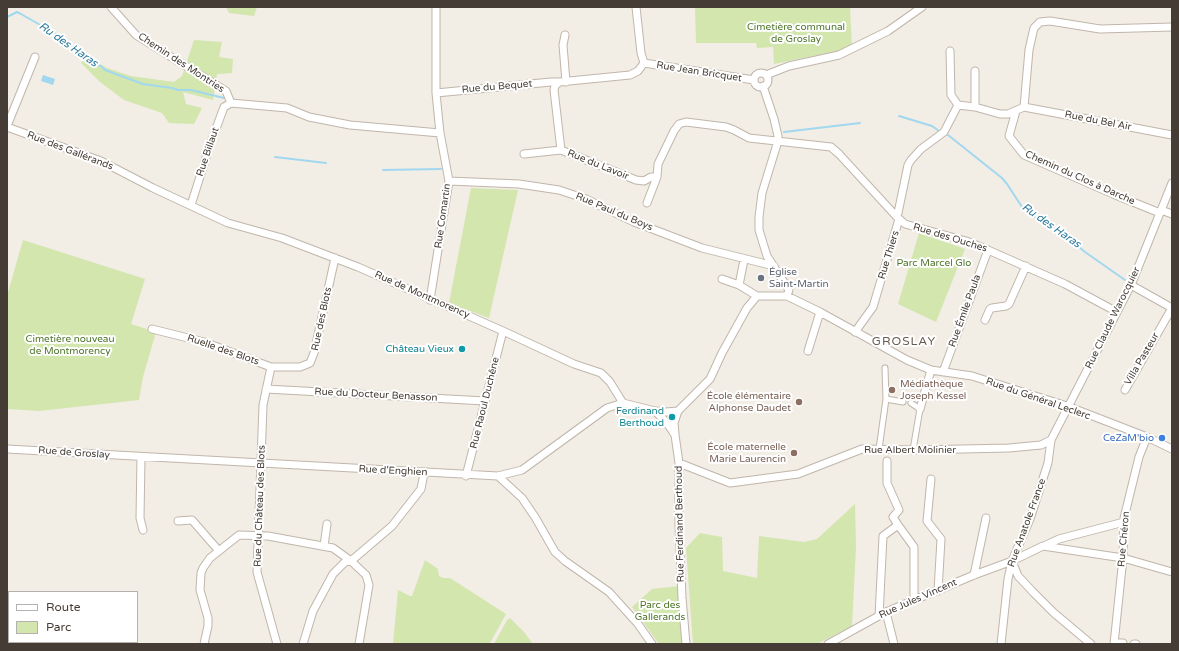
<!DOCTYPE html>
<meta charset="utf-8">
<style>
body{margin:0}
#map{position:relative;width:1179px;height:651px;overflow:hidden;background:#f2ede5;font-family:"Varela Round",sans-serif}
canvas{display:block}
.frame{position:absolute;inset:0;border:8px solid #453d35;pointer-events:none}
.legend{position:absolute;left:8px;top:591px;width:130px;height:52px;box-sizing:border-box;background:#fff;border:1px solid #b5b1ae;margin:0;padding:5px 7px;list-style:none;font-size:12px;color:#453d35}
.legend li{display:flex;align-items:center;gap:8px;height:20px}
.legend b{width:20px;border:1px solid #b5b1ae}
</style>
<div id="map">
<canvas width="1179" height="651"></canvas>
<div class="frame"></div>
<ul class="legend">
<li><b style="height:5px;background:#fff"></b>Route</li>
<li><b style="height:11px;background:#d3e6ae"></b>Parc</li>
</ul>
</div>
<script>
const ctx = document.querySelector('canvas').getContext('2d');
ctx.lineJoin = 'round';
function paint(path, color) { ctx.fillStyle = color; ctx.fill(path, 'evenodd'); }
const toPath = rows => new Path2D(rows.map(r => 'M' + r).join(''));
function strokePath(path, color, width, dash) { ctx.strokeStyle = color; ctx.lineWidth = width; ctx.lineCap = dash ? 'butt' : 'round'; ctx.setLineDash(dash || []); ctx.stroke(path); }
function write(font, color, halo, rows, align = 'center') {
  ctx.font = font + ' "Varela Round",sans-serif'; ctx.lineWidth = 4; ctx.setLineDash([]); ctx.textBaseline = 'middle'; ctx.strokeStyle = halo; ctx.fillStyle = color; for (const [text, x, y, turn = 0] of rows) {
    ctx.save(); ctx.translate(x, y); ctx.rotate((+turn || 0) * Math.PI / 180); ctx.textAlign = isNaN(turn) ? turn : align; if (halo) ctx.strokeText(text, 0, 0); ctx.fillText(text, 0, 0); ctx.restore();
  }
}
const green = toPath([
 [226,7,257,7,254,16,229,13],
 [695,7,850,7,852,48,774,64,773,47,757,48,756,43,696,43],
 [194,40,222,42,219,57,233,59,232,73,217,74,213,100,183,92,186,104,202,108,194,124,169,123,162,113,124,100,100,82,81,63,86,56,107,68,131,76,174,82,182,76],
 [471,188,518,190,489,318,449,303],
 [919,233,965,249,936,322,898,304],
 [23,240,145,279,131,324,156,332,143,377,139,400,39,411,7,409,7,296],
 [855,504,856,547,852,626,817,644,693,644,686,548,700,533,722,537,723,571,757,578,759,536,804,542,817,539],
 [425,560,438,569,439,576,443,578,450,578,506,614,490,643,490,644,393,644,398,590,410,596,412,596],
 [679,586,683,644,659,644,632,607,652,589],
 [510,618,524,632,533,644,494,644,507,620]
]);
const water = toPath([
 [43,75,55,79,53,85,41,81]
]);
const stream = toPath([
 [7,17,17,12,21,14,56,34,63,42,75,47,90,63,101,66,105,70,143,84,172,88,178,90,191,90,224,98],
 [899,116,932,126,939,131],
 [784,132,860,123],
 [948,135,1002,178,1007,184,1022,207,1044,224,1056,228,1085,252,1125,280],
 [275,157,326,163],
 [383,170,441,169]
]);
const pedestrian = toPath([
 [886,399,903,402],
 [911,403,920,409,913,450],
 [879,449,886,399,885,368]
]);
const minor = toPath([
 [111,7,136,35,226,91,231,103],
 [636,7,641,53,644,63],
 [565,35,563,45,566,82],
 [950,51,951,95,958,105],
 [644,63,638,71,630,75,559,82,555,86,554,90,561,150,636,180,644,181,651,177,657,177,658,164,674,131,679,124,686,122,726,127,734,130,749,138,831,147,839,154,896,216,905,224,966,241,988,250,1065,284,1117,312],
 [644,63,754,80],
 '754 80a7 7 0 1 1 14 0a7 7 0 1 1-14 0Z',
 [766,75,789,66,839,55,888,31,922,7],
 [763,86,774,119,778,136,778,141,762,193,759,217,759,230,767,256,789,290,787,296],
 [436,93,551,82,559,82],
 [975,107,975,71],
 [1024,107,1029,50,1033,32,1034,28,1040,22,1050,21,1100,29,1172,27],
 [1024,107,1172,135],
 [1016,111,1009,136,1024,155,1113,194,1160,213],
 [7,126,35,57],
 [7,127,101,161,153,188,228,223,282,238,358,267,503,331,574,364,601,373,610,382,623,403,655,411,666,412,678,411,710,379,722,353,747,308,757,296,787,296,820,312,907,360,931,370,972,376,1067,406,1147,437,1172,449],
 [524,154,561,150],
 [449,181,519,184,559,190,586,199,634,222,702,248,774,266],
 [647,203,657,177],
 [191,205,210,145,224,107,231,103,287,108,309,117,350,125,440,133],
 [1161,210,1172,214],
 [896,216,898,213,908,165,911,160,921,149,944,132,958,105,975,107,1000,114,1008,114,1024,107],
 [744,260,739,285,757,296],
 [722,279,739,285],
 [1131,285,1172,308],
 [430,300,449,181,440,133,436,93,436,7],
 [985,320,990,309,992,308,1006,306,1009,304,1026,266],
 [152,329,204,342,271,367,300,367,310,363,314,353,335,258],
 [855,332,873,307,899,219],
 [808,351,820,312],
 [271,367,263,405,257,572,277,644],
 [943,372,988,250],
 [266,389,485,401],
 [1125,390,1172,308],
 [920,409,931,370],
 [655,411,667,423,675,435,679,463,679,525,682,598,686,644],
 [675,434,674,423,678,411],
 [7,449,498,476,522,470,607,408,623,403],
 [141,458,140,518,143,530],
 [887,461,887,483,899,510,893,517,898,525],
 [679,463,730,483,798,474,862,449,915,450,1009,448,1041,445,1051,440],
 [466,476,503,331],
 [498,476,522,498,535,517,555,552,565,561,609,592,638,624,652,644],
 [931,479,927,521,941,539,938,591],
 [178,521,192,520,219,551],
 [324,546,327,524],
 [1044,546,1059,539,1124,522],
 [1012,561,1018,576,1033,592,1054,613,1091,644],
 [974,575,986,518],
 [886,612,894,644],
 [879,616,883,536,898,525,914,547,914,600],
 [1114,643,1123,643],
 [204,644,208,626,208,618,200,590,201,573,203,568,210,558,239,535,268,536,333,548,351,561,366,575,369,585,359,644],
 [303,644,313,611,333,574,345,562,351,561,392,526,421,489,424,473],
 [828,644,886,612,974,575,1012,561,1043,546,1123,558,1172,572],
 [1001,644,1008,579,1012,561,1030,519,1048,463,1051,440,1131,285,1172,183],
 [1114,644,1123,558,1124,518,1139,457,1147,437],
 [1134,644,1136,644]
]);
const markers = [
 [761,278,4,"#6b7280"],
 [462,349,4,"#0f9aa8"],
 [892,390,4,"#8d6e63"],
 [799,402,4,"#8d6e63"],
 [672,417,4,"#0f9aa8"],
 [1162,438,4,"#3f7fe0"],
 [794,453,4,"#8d6e63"]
];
const parkNames = [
 ["Cimetière communal",796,27],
 ["de Groslay",796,39],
 ["Parc Marcel Glo",934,263],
 ["Cimetière nouveau",70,339],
 ["de Montmorency",70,351],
 ["Parc des",660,605],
 ["Gallerands",660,617]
];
const streetNames = [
 ["Chemin des Montries",181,63,33],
 ["Rue Jean Bricquet",699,72,9],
 ["Rue du Bequet",497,87,-5],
 ["Rue du Bel Air",1098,121,11],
 ["Rue des Gallérands",70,151,21],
 ["Rue Billaut",208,152,-71],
 ["Rue du Lavoir",598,165,22],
 ["Chemin du Clos à Darche",1080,178,24],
 ["Rue Paul du Boys",614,212,23],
 ["Rue Comartin",443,216,-82],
 ["Rue des Ouches",950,238,17],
 ["Rue Thiers",889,255,-73],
 ["Rue de Montmorency",422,295,24],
 ["Rue Émile Paula",965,311,-70],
 ["Rue Claude Warocquier",1113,318,-64],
 ["Rue des Blots",322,319,-78],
 ["Ruelle des Blots",223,350,19],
 ["Villa Pasteur",1142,359,-60],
 ["Rue du Docteur Benasson",376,395,3],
 ["Rue du Général Leclerc",1038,399,19],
 ["Rue Raoul Duchêne",485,403,-76],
 ["Rue Albert Molinier",910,450],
 ["Rue de Groslay",74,453,4],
 ["Rue d'Enghien",393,471,3],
 ["Rue du Château des Blots",260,506,-88],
 ["Rue Anatole France",1027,523,-70],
 ["Rue Ferdinand Berthoud",680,524,-91],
 ["Rue Chéron",1124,539,-85],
 ["Rue Jules Vincent",918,599,-24]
];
const worshipNames = [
 ["Église",769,272],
 ["Saint-Martin",769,284]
];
const cultureNames = [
 ["Château Vieux",454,349],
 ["Ferdinand",664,411],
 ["Berthoud",664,423]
];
const educationNames = [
 ["Médiathèque",900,384,"left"],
 ["Joseph Kessel",900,396,"left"],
 ["École élémentaire",791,396],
 ["Alphonse Daudet",791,408],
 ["École maternelle",786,447],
 ["Marie Laurencin",786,459]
];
const shopNames = [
 ["CeZaM'bio",1154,438]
];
const waterNames = [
 ["Ru des Haras",68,45,35],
 ["Ru des Haras",1051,226,35]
];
const quarterNames = [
 ["GROSLAY",904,342]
];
paint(green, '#d3e6ae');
paint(water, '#a2d8ef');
strokePath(stream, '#a2d8ef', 2);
strokePath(pedestrian, '#c0b6ab', 7);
strokePath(minor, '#c0b6ab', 9);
strokePath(pedestrian, '#fff', 5);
strokePath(minor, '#fff', 7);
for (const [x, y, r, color] of markers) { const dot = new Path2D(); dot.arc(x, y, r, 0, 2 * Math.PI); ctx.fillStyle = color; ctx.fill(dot); strokePath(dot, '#fff', 1.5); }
write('10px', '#4e7529', '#fff', parkNames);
write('10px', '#453d35', '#fff', streetNames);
write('10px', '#5b616d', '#fff', worshipNames, 'left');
write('10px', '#0d838f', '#fff', cultureNames, 'right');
write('10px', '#785e54', '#fff', educationNames, 'right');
write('10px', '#366cbe', '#fff', shopNames, 'right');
write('italic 11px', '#2d7b9e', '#fff', waterNames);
ctx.letterSpacing = '1px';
write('12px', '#67594c', '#fff', quarterNames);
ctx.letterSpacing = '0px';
</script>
